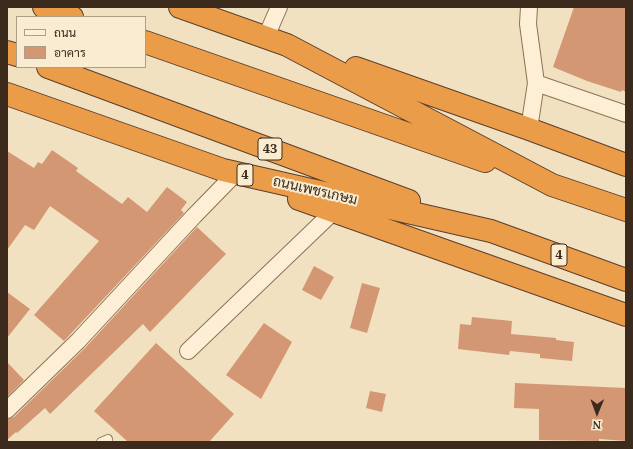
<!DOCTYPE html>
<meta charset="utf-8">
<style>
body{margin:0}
#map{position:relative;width:633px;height:449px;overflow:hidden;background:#f2e1c1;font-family:"Noto Serif",Sarabun,serif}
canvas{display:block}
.frame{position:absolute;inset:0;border:8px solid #3c2a1c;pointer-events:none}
.legend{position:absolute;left:16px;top:16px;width:130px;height:52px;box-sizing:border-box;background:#f9ecd1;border:1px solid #ad9e89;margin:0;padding:5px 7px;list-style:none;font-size:12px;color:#3c2a1c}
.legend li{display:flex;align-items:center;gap:8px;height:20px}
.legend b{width:20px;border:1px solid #ad9e89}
.north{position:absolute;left:577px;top:393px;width:40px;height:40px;-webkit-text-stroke:3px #f9ecd1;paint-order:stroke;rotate:181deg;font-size:11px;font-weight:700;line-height:16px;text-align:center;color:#3c2a1c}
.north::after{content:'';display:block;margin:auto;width:14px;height:18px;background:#3c2a1c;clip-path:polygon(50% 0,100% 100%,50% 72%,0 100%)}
</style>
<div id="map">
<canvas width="633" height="449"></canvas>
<div class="frame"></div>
<ul class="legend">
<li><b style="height:5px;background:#fcefd5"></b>ถนน</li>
<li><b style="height:11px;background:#d49773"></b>อาคาร</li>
</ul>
<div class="north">N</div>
</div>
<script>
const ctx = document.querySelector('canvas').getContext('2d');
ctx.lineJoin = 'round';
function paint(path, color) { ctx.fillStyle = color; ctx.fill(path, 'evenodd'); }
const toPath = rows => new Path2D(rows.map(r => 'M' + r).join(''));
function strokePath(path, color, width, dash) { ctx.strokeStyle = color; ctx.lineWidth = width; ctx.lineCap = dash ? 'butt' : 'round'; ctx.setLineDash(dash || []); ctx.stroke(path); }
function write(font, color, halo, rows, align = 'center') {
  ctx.font = font + ' "Noto Serif",Sarabun,serif'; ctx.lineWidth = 4; ctx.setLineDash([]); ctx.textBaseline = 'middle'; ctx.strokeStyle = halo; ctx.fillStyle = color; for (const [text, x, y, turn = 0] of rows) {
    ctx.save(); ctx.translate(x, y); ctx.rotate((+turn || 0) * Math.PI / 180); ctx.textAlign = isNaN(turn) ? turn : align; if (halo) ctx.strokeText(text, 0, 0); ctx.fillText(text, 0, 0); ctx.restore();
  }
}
const building = toPath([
 [574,7,626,7,626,92,622,90,621,92,587,81,553,67],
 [52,150,78,168,76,171,122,204,128,197,147,212,167,187,187,202,181,210,184,213,64,341,34,315,99,241,50,206,34,230,25,225,7,250,7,151,34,168,38,162,42,164],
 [197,227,226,254,150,332,143,324,50,414,45,408,17,433,16,432,7,440,7,419,14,417,85,348],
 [314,266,334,277,321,300,302,290],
 [362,283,380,288,367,333,350,328],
 [7,292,30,309,7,338],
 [472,317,512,321,511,334,556,338,556,340,574,342,572,361,540,358,540,354,510,351,509,355,458,349,460,324,471,325],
 [264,323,292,342,261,399,226,375],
 [156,343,234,414,209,442,128,442,94,411],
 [7,362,24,380,7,397],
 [515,383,626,388,626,441,599,439,599,441,539,440,539,409,514,408],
 [370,391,386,394,382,412,366,408]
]);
const lane = toPath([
 [101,442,108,439]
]);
const street = toPath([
 [529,7,528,24,536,83,529,129],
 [266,37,279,7],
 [536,83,626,114],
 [188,351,333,212],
 [7,410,78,341,194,216,234,175]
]);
const highway = toPath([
 [44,7,72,17],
 [180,7,287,45,552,185,626,210],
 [145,42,485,161],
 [7,52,17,55],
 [48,67,409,201],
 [356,68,529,129,626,165],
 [7,94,223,170,491,231,626,280],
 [299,199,626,315]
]);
const shields = [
 [270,149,24],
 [245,175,16],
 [559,255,16]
];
const shieldNames = [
 ["43",270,149],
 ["4",245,175],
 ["4",559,255]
];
const streetNames = [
 ["ถนนเพชรเกษม",315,191,13]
];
paint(building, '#d49773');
strokePath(lane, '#8e7156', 10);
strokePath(street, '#8e7156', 18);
strokePath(highway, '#5b3f2b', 24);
strokePath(lane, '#fcefd5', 8);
strokePath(street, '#fcefd5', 16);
strokePath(highway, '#ea9c49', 22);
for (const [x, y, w] of shields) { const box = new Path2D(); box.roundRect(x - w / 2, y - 11, w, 22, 3); ctx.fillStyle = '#f9ecd1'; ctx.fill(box); strokePath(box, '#3c2a1c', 1); }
write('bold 13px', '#3c2a1c', null, shieldNames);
write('14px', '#3c2a1c', '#f9ecd1', streetNames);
</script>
